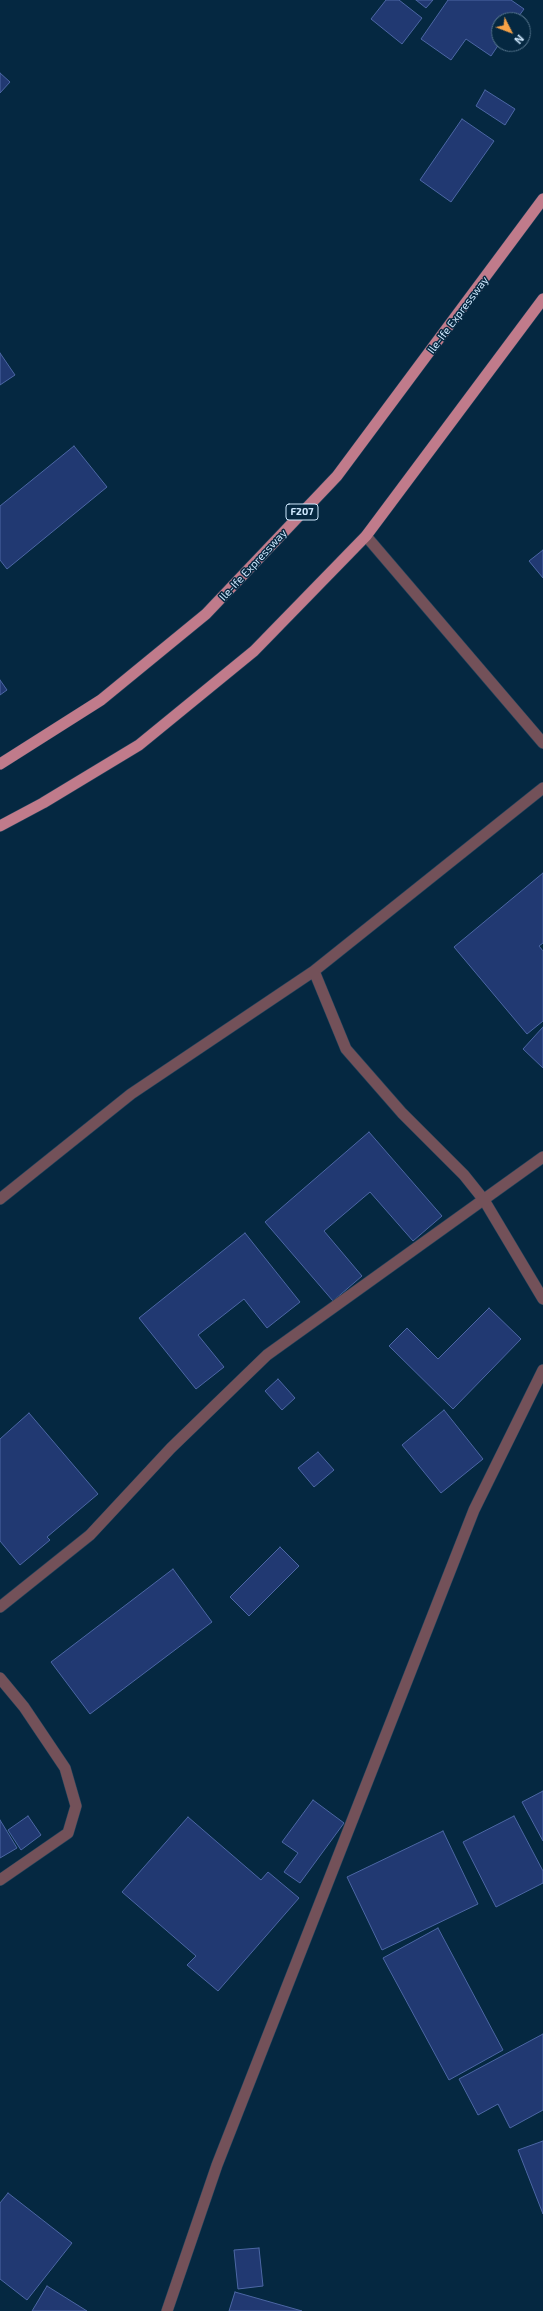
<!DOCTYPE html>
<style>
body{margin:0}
#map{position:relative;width:543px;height:2311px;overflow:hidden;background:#052841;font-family:"Exo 2",sans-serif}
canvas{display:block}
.north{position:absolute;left:491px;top:12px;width:40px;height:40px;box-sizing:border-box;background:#052841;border:1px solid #55758d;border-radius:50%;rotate:132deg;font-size:11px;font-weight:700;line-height:16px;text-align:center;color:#cee8fe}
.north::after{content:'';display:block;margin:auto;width:14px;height:18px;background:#f6a247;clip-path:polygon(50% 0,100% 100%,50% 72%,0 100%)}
</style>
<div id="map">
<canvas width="543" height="2311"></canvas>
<div class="north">N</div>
</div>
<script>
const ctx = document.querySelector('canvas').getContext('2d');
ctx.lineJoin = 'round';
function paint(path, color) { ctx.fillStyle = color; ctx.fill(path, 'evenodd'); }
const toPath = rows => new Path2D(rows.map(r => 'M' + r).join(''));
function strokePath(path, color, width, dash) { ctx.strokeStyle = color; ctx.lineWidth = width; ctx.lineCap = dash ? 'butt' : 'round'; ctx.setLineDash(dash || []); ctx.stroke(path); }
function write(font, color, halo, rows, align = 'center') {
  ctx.font = font + ' "Exo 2",sans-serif'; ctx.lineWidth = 3; ctx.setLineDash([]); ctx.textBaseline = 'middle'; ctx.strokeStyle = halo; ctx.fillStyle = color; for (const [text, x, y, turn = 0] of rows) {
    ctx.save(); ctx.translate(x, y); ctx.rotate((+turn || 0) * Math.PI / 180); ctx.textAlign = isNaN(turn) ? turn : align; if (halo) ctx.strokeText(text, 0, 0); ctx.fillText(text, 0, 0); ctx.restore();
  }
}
const building = toPath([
 [386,0,399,0,422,18,402,44,371,19,386,0],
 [416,0,433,0,426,8,416,0],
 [448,0,511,0,524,9,516,20,499,20,499,44,491,56,466,39,451,60,421,39,448,0],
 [0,73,10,82,0,93,0,73],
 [485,90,515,109,505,125,476,106,485,90],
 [462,119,494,141,451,202,420,180,462,119],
 [0,353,15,375,0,385,0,353],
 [74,446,107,487,7,569,0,560,0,506,74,446],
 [543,550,543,578,529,561,543,550],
 [0,680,7,690,0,695,0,680],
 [543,873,543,943,539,946,543,951,543,1021,527,1034,454,947,543,873],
 [543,1027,543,1068,523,1049,543,1027],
 [369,1132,442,1216,413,1241,370,1192,324,1231,362,1276,333,1301,265,1222,369,1132],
 [245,1233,300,1302,267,1328,244,1299,198,1335,224,1367,196,1389,139,1318,245,1233],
 [489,1308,521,1339,453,1409,389,1346,407,1328,438,1359,489,1308],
 [278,1379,295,1398,282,1410,265,1391,278,1379],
 [444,1410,483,1459,441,1493,402,1445,444,1410],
 [29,1413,98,1494,47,1537,50,1540,20,1565,0,1541,0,1439,29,1413],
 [318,1452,334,1470,314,1487,298,1468,318,1452],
 [280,1547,299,1566,249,1616,230,1597,280,1547],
 [173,1569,212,1622,90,1714,51,1662,173,1569],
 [543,1791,543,1841,522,1802,543,1791],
 [313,1800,344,1823,300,1883,284,1872,298,1853,282,1842,313,1800],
 [28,1816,41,1835,21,1850,8,1830,28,1816],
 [514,1816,543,1871,543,1883,496,1907,463,1842,514,1816],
 [188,1817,261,1880,268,1872,299,1898,218,1991,187,1965,196,1956,122,1892,188,1817],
 [0,1820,17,1848,0,1858,0,1820],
 [443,1831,478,1904,382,1950,347,1877,443,1831],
 [438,1928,503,2050,449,2080,383,1958,438,1928],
 [543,2034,543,2110,510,2128,498,2104,478,2115,459,2079,543,2034],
 [543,2141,543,2214,518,2150,543,2141],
 [8,2193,72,2243,27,2300,0,2279,0,2203,8,2193],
 [259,2248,263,2286,238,2289,234,2250,259,2248],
 [47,2286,87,2311,32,2311,47,2286],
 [235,2292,302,2311,229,2311,235,2292]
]);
const minor = toPath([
 [366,536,543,743],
 [314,971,346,1049,402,1113,464,1175,484,1200,543,1299],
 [0,1199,131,1094,314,971,543,788],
 [0,1607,90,1535,171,1448,267,1355,543,1157],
 [0,1678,24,1707,65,1768,76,1806,68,1833,0,1880],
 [167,2311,217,2165,474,1510,543,1370]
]);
const primary = toPath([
 [0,764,101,700,206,614,337,476,543,199],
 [0,826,43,803,139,745,254,651,366,536,543,299]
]);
const shields = [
 [302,512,32]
];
const shieldNames = [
 ["F207",302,512]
];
const streetNames = [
 ["Ile-Ife Expressway",458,315,-53],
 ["Ile-Ife Expressway",253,565,-47]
];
paint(building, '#213972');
strokePath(building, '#4c67a4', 1);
strokePath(minor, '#21435b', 12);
strokePath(primary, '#21435b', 12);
strokePath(minor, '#735159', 11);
strokePath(primary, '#c07b8b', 11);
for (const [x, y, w] of shields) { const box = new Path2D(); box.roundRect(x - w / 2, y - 8, w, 16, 3); ctx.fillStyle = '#052841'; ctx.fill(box); strokePath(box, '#cee8fe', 1); }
write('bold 10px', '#cee8fe', null, shieldNames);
write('11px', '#cee8fe', '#052841', streetNames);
</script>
